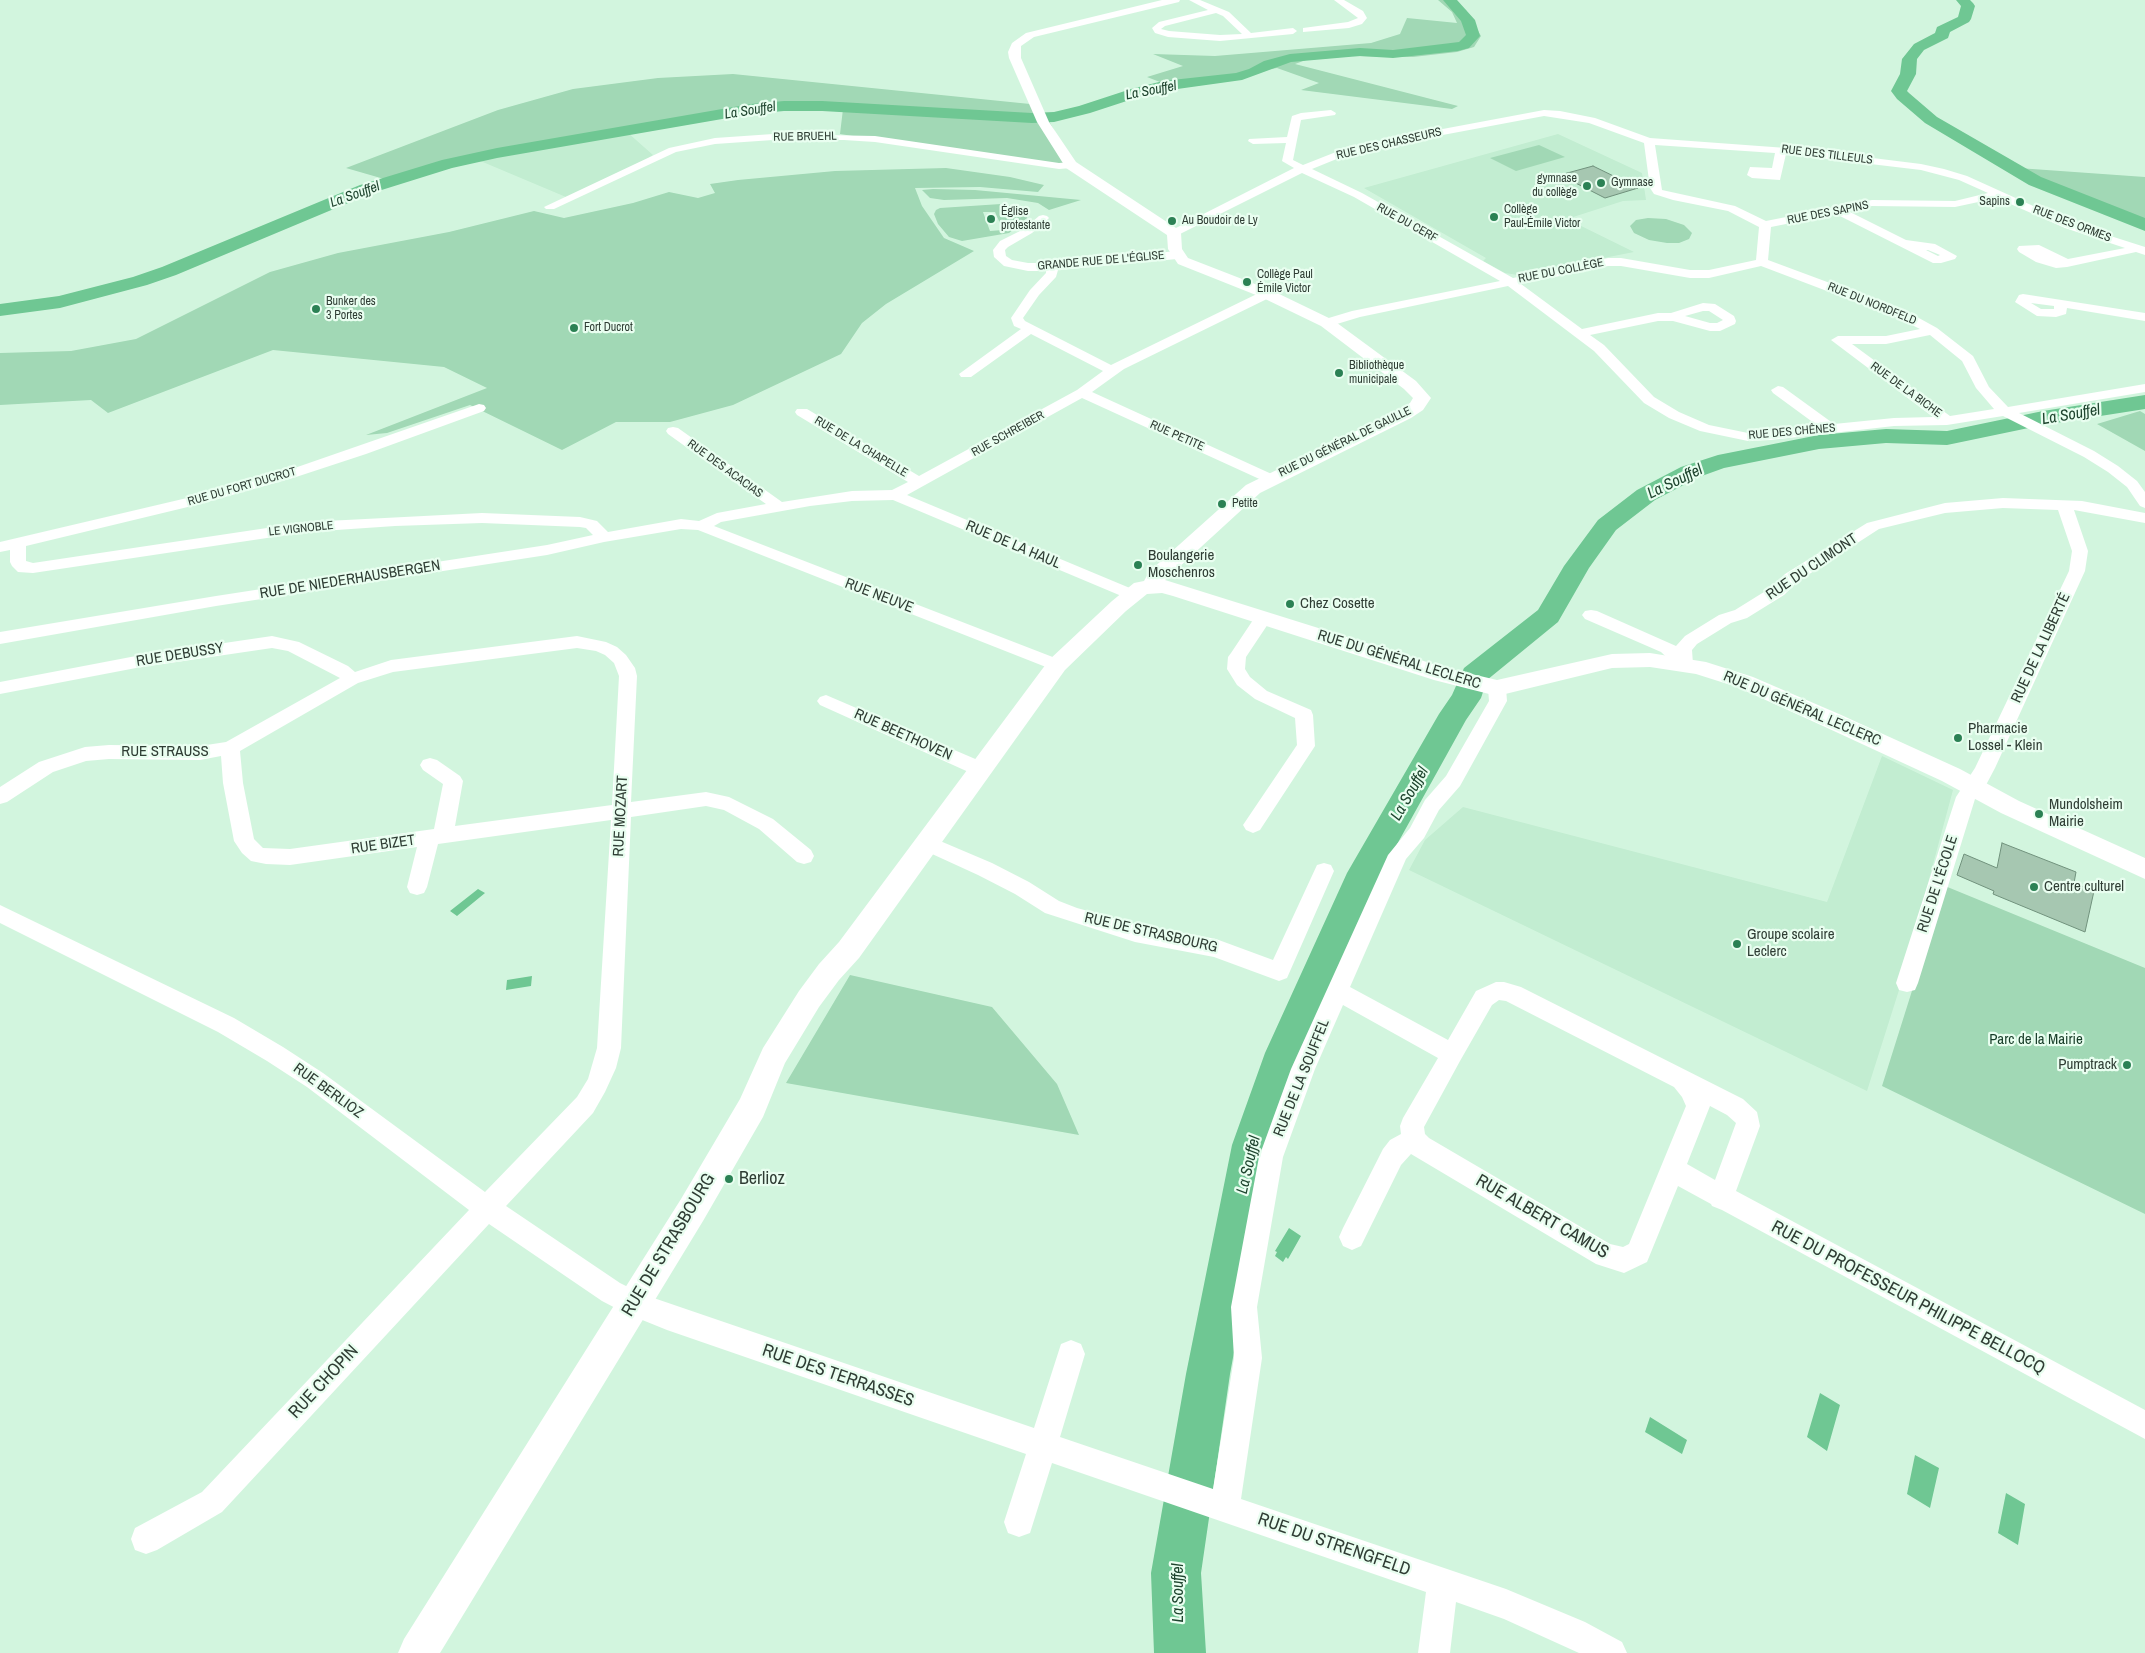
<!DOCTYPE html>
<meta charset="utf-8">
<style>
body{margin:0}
canvas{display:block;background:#d2f5de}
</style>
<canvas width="2145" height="1653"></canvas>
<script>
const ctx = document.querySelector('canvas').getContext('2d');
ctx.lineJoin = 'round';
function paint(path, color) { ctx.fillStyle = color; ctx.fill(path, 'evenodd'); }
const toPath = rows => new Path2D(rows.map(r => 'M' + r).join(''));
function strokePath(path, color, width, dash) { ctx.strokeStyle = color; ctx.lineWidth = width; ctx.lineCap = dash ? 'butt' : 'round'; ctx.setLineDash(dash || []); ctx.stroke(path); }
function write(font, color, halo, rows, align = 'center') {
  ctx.font = font + ' "Archivo Narrow",sans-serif'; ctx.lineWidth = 4.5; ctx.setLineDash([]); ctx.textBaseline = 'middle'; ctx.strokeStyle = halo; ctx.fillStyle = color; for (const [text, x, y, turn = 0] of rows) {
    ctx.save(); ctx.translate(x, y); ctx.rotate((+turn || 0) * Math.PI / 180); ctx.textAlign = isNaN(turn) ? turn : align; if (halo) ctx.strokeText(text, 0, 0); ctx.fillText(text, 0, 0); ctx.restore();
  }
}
const built = toPath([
 [627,132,653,155,625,174,566,197,478,160],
 [1558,134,1642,173,1646,200,1623,201,1567,219,1634,252,1518,275,1505,273,1483,261,1486,258,1364,188],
 [1882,756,1953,790,1900,987,1867,1091,1409,870,1425,840,1463,807,1827,902]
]);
const green = toPath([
 [1438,0,1449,0,1466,10,1481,36,1474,47,1457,52,1413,57,1350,56,1306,60,1295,64,1458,106,1452,109,1301,90,1319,83,1277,68,1165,84,1147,77,1183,66,1153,54,1215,56,1371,43,1400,34,1407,18,1457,23,1452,12],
 [733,74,1040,105,1073,164,1020,162,840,134,843,109,759,107,478,160,398,183,346,168,498,110,573,89,658,78],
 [1539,145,1565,157,1516,171,1490,158],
 [2004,167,2145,177,2145,225,2026,179],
 [946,168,1010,177,1044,185,1038,192,980,187,915,188,922,206,944,238,974,251,886,304,862,323,841,354,733,405,670,422,616,422,562,450,470,405,387,433,366,435,487,388,444,367,273,350,108,413,91,400,0,405,0,353,71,351,136,339,270,272,338,253,449,232,534,211,564,218,633,203,669,192,698,198,715,193,710,184,738,180,835,171],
 [933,189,975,190,1081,200,1049,210,1038,203,1007,198,944,200,930,198,922,190],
 [1001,204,1021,208,1027,214,1027,218,1009,233,962,241,949,237,938,224,934,214,936,210,940,208],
 [983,212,995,212,1003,230,990,231],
 [1648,218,1666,219,1684,225,1692,233,1689,239,1679,243,1667,243,1649,240,1634,233,1630,226,1636,220],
 [2140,411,2145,414,2145,451,2097,424],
 [1945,886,2145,968,2145,1214,1882,1086],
 [850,975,992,1007,1057,1084,1079,1135,786,1083]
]);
const water = toPath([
 [478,889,485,893,457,916,450,911],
 [532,976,531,986,506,990,507,980],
 [1289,1228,1301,1236,1288,1259,1286,1257,1283,1262,1275,1256,1277,1252,1275,1251],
 [1820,1393,1840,1405,1827,1451,1807,1437],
 [1650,1417,1687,1440,1682,1454,1645,1432],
 [1915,1455,1939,1468,1930,1508,1907,1494],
 [2006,1493,2025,1504,2018,1545,1998,1533]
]);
const river = toPath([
 [1443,0,1457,0,1475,20,1480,36,1469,48,1458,51,1393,58,1360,56,1291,62,1242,80,1163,91,1142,96,1090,113,1054,122,1032,123,822,111,784,111,751,114,497,158,452,168,372,193,176,275,147,285,60,308,0,316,0,304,59,296,133,277,162,267,360,185,442,160,497,148,751,104,784,101,822,101,1032,113,1054,112,1079,106,1131,89,1163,81,1236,73,1249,69,1264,61,1290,54,1360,48,1393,50,1459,42,1466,35,1461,21,1443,0],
 [1956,0,1970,0,1973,3,1975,6,1971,19,1969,22,1950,32,1948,38,1924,50,1917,59,1916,74,1907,91,1909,93,1937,117,2041,177,2145,218,2145,231,2029,185,1925,123,1897,99,1891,91,1900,74,1902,59,1914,44,1935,33,1937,27,1958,17,1961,6,1956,0],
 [2145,395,2145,409,2043,425,1947,445,1886,443,1819,449,1724,468,1699,477,1655,500,1616,530,1589,568,1558,622,1487,680,1481,698,1466,720,1380,875,1303,1053,1272,1145,1230,1374,1201,1573,1206,1653,1154,1653,1151,1573,1186,1374,1232,1145,1265,1053,1347,873,1439,714,1452,695,1464,668,1538,610,1564,566,1598,520,1637,490,1681,467,1718,455,1819,435,1886,429,1947,431,2043,411,2145,395]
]);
const building = toPath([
 [1593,166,1638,188,1605,198,1560,175,1593,166],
 [2002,843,2076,872,2074,883,2094,891,2085,932,1993,894,1994,891,1957,875,1964,854,1997,868,2002,843]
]);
const minor = toPath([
 [1189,0,1200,0,1229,12,1251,33,1293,28,1297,31,1293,34,1220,41,1168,37,1155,33,1152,28,1159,22,1208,10,1189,0],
 [1216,13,1223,16,1242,34,1220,35,1169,31,1161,29,1165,26,1216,13],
 [1334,0,1344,0,1363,11,1367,18,1362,24,1349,28,1303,32,1303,28,1348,22,1358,18,1334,0],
 [1331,110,1336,113,1335,115,1301,120,1293,160,1303,165,1336,152,1384,140,1544,110,1560,111,1595,118,1650,138,1800,149,1921,164,1944,169,1967,176,2073,224,2145,247,2145,255,2136,252,2067,267,2056,268,2036,262,2019,252,2017,249,2019,246,2039,245,2068,259,2125,248,2065,228,1997,198,1955,207,1872,206,1848,211,1906,240,1935,244,1957,256,1955,259,1941,263,1933,263,1836,214,1771,227,1768,260,1908,312,1937,328,1973,356,1989,387,2008,407,2145,384,2145,392,2019,413,2094,451,2118,466,2137,481,2145,492,2145,508,2140,506,2127,487,2108,472,2084,457,2003,416,1947,425,1894,426,1771,440,1748,441,1700,431,1669,418,1644,403,1594,351,1508,286,1360,317,1327,327,1322,326,1321,323,1322,320,1352,311,1500,281,1354,197,1302,173,1178,235,1170,235,1168,233,1170,231,1294,168,1282,161,1286,143,1253,144,1248,141,1249,139,1287,137,1292,116,1301,113,1331,110],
 [1544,116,1589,123,1644,143,1650,188,1654,194,1673,200,1728,211,1759,227,1756,260,1709,270,1690,270,1621,258,1608,258,1513,278,1362,193,1312,169,1344,156,1384,146,1544,116],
 [1655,145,1775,153,1772,168,1750,167,1747,175,1752,178,1780,180,1786,154,1921,170,1959,180,1988,193,1955,201,1872,200,1766,221,1735,206,1662,190,1655,145],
 [1926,250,1928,250,1940,255,1938,256,1926,250],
 [1608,266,1621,266,1690,278,1709,278,1761,266,1898,318,1920,329,1886,336,1838,336,1831,340,1933,417,1894,418,1834,424,1783,387,1778,386,1771,390,1773,393,1818,426,1748,433,1709,425,1679,412,1654,397,1604,345,1590,335,1658,321,1673,321,1710,331,1720,331,1735,324,1736,321,1734,316,1715,304,1703,303,1671,313,1658,313,1582,329,1521,284,1608,266],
 [1703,311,1709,311,1723,320,1717,323,1710,323,1685,316,1703,311],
 [1930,335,1962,361,1976,388,1994,409,1950,416,1852,344,1886,344,1930,335],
 [773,134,875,136,1059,163,1071,162,1076,165,1071,168,1059,169,875,142,844,140,773,140,715,144,676,152,554,209,546,209,544,207,669,148,715,138,773,134],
 [1043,215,1047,216,1049,218,1047,220,1032,233,1008,247,1005,250,1006,256,1012,260,1028,263,1052,263,1177,251,1183,255,1177,259,1058,270,1056,277,1039,295,1023,318,1025,321,1111,365,1263,291,1271,291,1273,294,1271,297,1124,369,1092,392,1276,476,1279,479,1276,482,1266,482,1082,398,907,495,1137,591,1139,595,1137,599,1131,600,893,500,852,501,810,506,721,522,714,526,1063,661,1066,665,1063,669,1057,671,1051,669,698,530,681,529,604,542,547,555,216,606,0,644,0,632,216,596,547,545,593,535,586,528,580,527,482,523,395,526,307,532,33,573,18,572,12,566,10,562,10,550,0,552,0,542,187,498,283,472,479,404,484,405,486,408,484,411,366,454,293,478,196,505,26,546,26,561,33,563,307,522,482,513,580,517,597,521,608,532,681,519,699,521,717,513,766,504,668,434,666,431,668,428,673,427,678,428,782,502,852,491,892,490,908,482,797,415,795,412,797,409,807,409,919,476,1077,390,1103,371,1031,334,971,377,961,377,959,374,1021,329,1014,326,1011,318,1030,290,1046,273,1046,271,1028,271,1004,266,994,257,993,250,1000,241,1024,229,1039,216,1043,215],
 [2023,294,2145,313,2145,321,2067,308,2066,314,2056,317,2037,316,2015,302,2019,295,2023,294],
 [2031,303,2054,306,2054,309,2041,309,2031,303],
 [2003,498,2082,501,2145,513,2145,523,2074,510,2088,551,2085,571,1995,768,1986,785,1975,799,1918,983,1915,990,1907,992,1899,990,1896,983,1956,797,1975,768,2069,571,2072,551,2058,510,2003,508,1945,513,1879,529,1797,582,1784,595,1747,618,1731,623,1697,644,1692,650,1693,664,1690,668,1684,670,1678,668,1661,652,1585,619,1582,615,1585,611,1591,610,1597,611,1676,646,1685,636,1719,615,1735,610,1772,587,1785,574,1867,523,1945,503,2003,498],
 [1263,612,1269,614,1272,618,1246,657,1245,669,1250,677,1267,691,1311,710,1313,715,1315,746,1260,830,1253,833,1246,830,1243,825,1297,745,1295,718,1255,699,1237,685,1227,669,1228,657,1231,653,1257,614,1263,612],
 [272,636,299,642,348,666,355,672,391,660,577,636,606,642,617,647,626,655,635,668,637,676,631,802,706,792,729,797,773,819,811,850,814,856,811,862,804,864,797,862,759,829,724,810,706,806,631,817,621,1048,616,1068,605,1092,593,1113,506,1206,620,1283,642,1294,1034,1428,1061,1344,1071,1340,1081,1344,1085,1354,1060,1437,1213,1489,1234,1358,1231,1307,1259,1157,1291,1069,1388,855,1410,828,1425,800,1446,776,1489,701,1488,688,1491,684,1497,682,1503,684,1506,688,1507,701,1460,786,1439,810,1424,838,1406,859,1350,987,1448,1040,1476,991,1496,982,1504,982,1521,987,1743,1099,1757,1112,1760,1126,1736,1191,2145,1410,2145,1439,1722,1210,1712,1206,1711,1204,1678,1186,1647,1262,1624,1273,1596,1264,1411,1154,1401,1165,1361,1246,1352,1250,1343,1246,1339,1237,1343,1228,1383,1149,1390,1140,1401,1134,1400,1126,1403,1118,1438,1058,1343,1005,1315,1069,1283,1157,1257,1307,1262,1358,1241,1499,1506,1589,1585,1622,1622,1642,1627,1653,1579,1653,1504,1619,1456,1602,1450,1653,1418,1653,1426,1592,1052,1463,1030,1533,1019,1537,1008,1533,1004,1522,1026,1454,667,1330,625,1313,602,1301,489,1224,222,1512,157,1550,146,1554,135,1550,131,1539,135,1528,202,1492,469,1210,307,1087,267,1061,218,1032,0,923,0,905,234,1018,283,1047,323,1073,485,1192,577,1097,588,1079,597,1048,611,820,438,844,427,887,424,893,417,895,410,893,407,887,417,847,290,865,266,864,251,861,242,853,234,841,223,783,221,756,200,760,109,759,86,761,53,772,7,802,0,804,0,787,39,762,85,747,109,745,200,746,226,742,340,678,288,651,272,648,136,668,0,694,0,682,136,656,272,636],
 [577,648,596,651,605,655,614,663,619,676,612,805,455,826,463,781,460,776,437,760,430,758,423,760,420,765,423,770,443,784,434,829,290,849,263,848,254,839,243,783,240,751,358,683,393,672,577,648],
 [1499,1000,1506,1001,1674,1087,1682,1097,1686,1106,1629,1244,1623,1247,1610,1244,1429,1138,1425,1134,1424,1127,1460,1061,1492,1005,1499,1000],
 [1710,1106,1727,1115,1736,1123,1715,1180,1687,1164,1710,1106],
 [826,695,987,764,990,769,987,774,980,776,973,774,820,705,817,701,820,697,826,695],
 [926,835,992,863,1029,882,1059,901,1077,908,1135,924,1216,939,1273,960,1317,865,1324,863,1331,865,1334,871,1287,978,1279,981,1214,957,1135,942,1045,913,1015,894,978,875,919,848,916,843,919,838,926,835]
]);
const tertiary = toPath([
 [1162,0,1180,0,1179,2,1034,37,1021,46,1021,58,1049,122,1076,162,1179,230,1181,233,1182,249,1188,258,1273,291,1333,320,1416,381,1431,398,1423,410,1411,418,1260,493,1165,580,1446,668,1497,680,1612,654,1650,653,1706,662,1753,677,1839,714,1960,769,2019,801,2145,858,2145,879,2001,813,1942,781,1823,726,1737,687,1696,674,1650,667,1612,668,1497,696,1434,680,1173,596,1162,593,1147,594,1126,611,1065,670,859,958,839,980,819,1007,785,1063,763,1117,703,1221,440,1653,398,1653,404,1639,681,1199,740,1099,763,1048,799,991,819,964,839,942,1049,660,1112,601,1134,583,1144,581,1149,572,1161,561,1246,485,1399,410,1410,403,1413,398,1404,389,1321,326,1261,297,1178,264,1168,249,1167,235,1066,168,1037,122,1009,58,1008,52,1012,43,1026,33,1162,0]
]);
const markers = [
 [1601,183,5,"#2b8154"],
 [1587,186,5,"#2b8154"],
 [2020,202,5,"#2b8154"],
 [1494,217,5,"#2b8154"],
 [991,219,5,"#2b8154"],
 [1172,221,5,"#2b8154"],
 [1247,282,5,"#2b8154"],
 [316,309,5,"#2b8154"],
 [574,328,5,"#2b8154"],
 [1339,373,5,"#2b8154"],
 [1222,504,5,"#2b8154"],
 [1138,565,5,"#2b8154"],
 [1290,604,5,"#2b8154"],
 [1958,738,5,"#2b8154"],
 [2039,814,5,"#2b8154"],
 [2034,887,5,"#2b8154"],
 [1737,944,5,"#2b8154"],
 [2127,1065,5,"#2b8154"],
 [729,1179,5,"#2b8154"]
];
const farStreetnames = [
 ["RUE BRUEHL",805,137,-1],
 ["RUE DES CHASSEURS",1389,144,-13],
 ["RUE DES TILLEULS",1827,155,7],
 ["RUE DES SAPINS",1828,213,-11],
 ["RUE DU CERF",1407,223,29],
 ["RUE DES ORMES",2072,224,21],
 ["GRANDE RUE DE L'ÉGLISE",1101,261,-5],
 ["RUE DU COLLÈGE",1561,271,-11],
 ["RUE DU NORDFELD",1872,304,22],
 ["RUE DE LA BICHE",1906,390,36],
 ["RUE DES CHÊNES",1792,432,-5],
 ["RUE SCHREIBER",1008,434,-29],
 ["RUE PETITE",1177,436,24],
 ["RUE DU GÉNÉRAL DE GAULLE",1345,442,-26],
 ["RUE DE LA CHAPELLE",861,447,31],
 ["RUE DES ACACIAS",725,469,36],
 ["RUE DU FORT DUCROT",242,487,-16],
 ["LE VIGNOBLE",301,529,-6]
];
const farPoinames = [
 ["gymnase",1577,179,"right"],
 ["du collège",1577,193,"right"],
 ["Gymnase",1611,183],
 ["Sapins",2010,202,"right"],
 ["Collège",1504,210],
 ["Paul-Émile Victor",1504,224],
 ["Église",1001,212],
 ["protestante",1001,226],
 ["Au Boudoir de Ly",1182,221],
 ["Collège Paul",1257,275],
 ["Émile Victor",1257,289],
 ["Bunker des",326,302],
 ["3 Portes",326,316],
 ["Fort Ducrot",584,328],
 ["Bibliothèque",1349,366],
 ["municipale",1349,380],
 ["Petite",1232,504]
];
const farWaternames = [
 ["La Souffel",1151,91,-11],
 ["La Souffel",750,111,-9],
 ["La Souffel",355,195,-20]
];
const streetNames = [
 ["RUE DE LA HAUL",1013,545,23],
 ["RUE DU CLIMONT",1812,567,-34],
 ["RUE DE NIEDERHAUSBERGEN",350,580,-9],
 ["RUE NEUVE",879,596,21],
 ["RUE DE LA LIBERTÉ",2041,648,-65],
 ["RUE DEBUSSY",180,655,-9],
 ["RUE DU GÉNÉRAL LECLERC",1399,660,17],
 ["RUE DU GÉNÉRAL LECLERC",1802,709,23],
 ["RUE BEETHOVEN",903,735,24],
 ["RUE STRAUSS",165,752],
 ["RUE MOZART",621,816,-87],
 ["RUE BIZET",383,845,-8],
 ["RUE DE L'ÉCOLE",1938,884,-72],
 ["RUE DE STRASBOURG",1151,933,13],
 ["RUE DE LA SOUFFEL",1302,1078,-68],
 ["RUE BERLIOZ",328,1091,36]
];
const poiNames = [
 ["Boulangerie",1148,556],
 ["Moschenros",1148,573],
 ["Chez Cosette",1300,604],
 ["Pharmacie",1968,729],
 ["Lossel - Klein",1968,746],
 ["Mundolsheim",2049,805],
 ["Mairie",2049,822],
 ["Centre culturel",2044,887],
 ["Groupe scolaire",1747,935],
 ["Leclerc",1747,952],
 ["Pumptrack",2117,1065,"right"]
];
const parkNames = [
 ["Parc de la Mairie",2036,1040]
];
const waterNames = [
 ["La Souffel",2071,415,-10],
 ["La Souffel",1675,482,-26],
 ["La Souffel",1410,794,-60],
 ["La Souffel",1249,1165,-77],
 ["La Souffel",1179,1593,-90]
];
const nearPoinames = [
 ["Berlioz",739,1179]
];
const nearStreetnames = [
 ["RUE ALBERT CAMUS",1542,1217,30],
 ["RUE DE STRASBOURG",669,1245,-59],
 ["RUE DU PROFESSEUR PHILIPPE BELLOCQ",1908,1298,28],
 ["RUE DES TERRASSES",838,1376,19],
 ["RUE CHOPIN",324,1382,-47],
 ["RUE DU STRENGFELD",1334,1545,19]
];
paint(built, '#c2edd1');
paint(green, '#a1d8b5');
paint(water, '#6fc793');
paint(river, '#6fc793');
paint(building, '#a6c7b1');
strokePath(building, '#71927d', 1);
paint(minor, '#fff');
paint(tertiary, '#fff');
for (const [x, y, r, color] of markers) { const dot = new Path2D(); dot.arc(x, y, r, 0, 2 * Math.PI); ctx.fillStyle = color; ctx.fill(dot); strokePath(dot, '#e9fef0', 2); }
write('12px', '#2f3d34', '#e9fef0', farStreetnames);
write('12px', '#2f3d34', '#e9fef0', farPoinames, 'left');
write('italic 14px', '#1e442e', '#e9fef0', farWaternames);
write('15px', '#2f3d34', '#e9fef0', streetNames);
write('15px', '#2f3d34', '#e9fef0', poiNames, 'left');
write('15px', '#173d28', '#e9fef0', parkNames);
write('italic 16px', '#1e442e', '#e9fef0', waterNames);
write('18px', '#2f3d34', '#e9fef0', nearPoinames, 'left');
write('18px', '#2f3d34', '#e9fef0', nearStreetnames);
</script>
